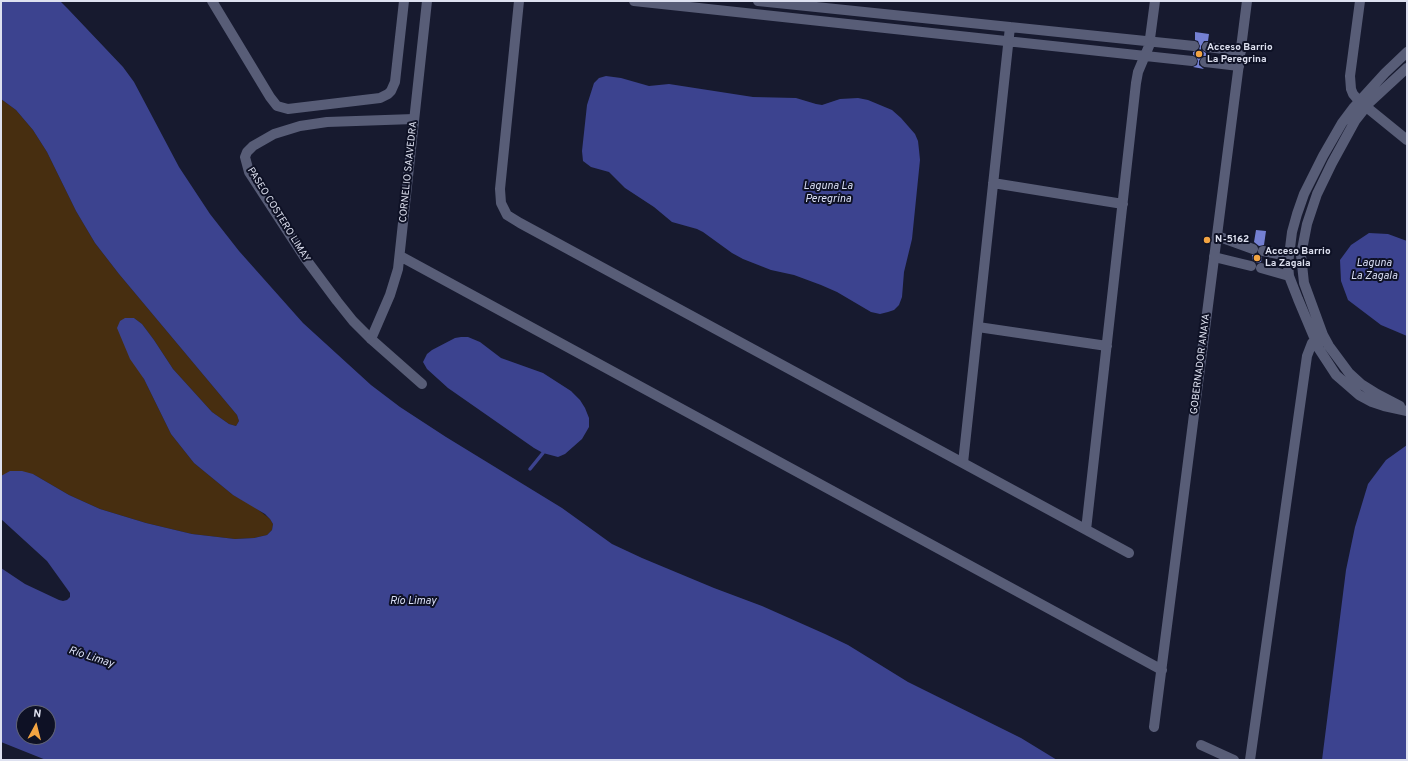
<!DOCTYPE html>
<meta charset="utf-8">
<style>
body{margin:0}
#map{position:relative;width:1408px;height:761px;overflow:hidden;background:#171a2f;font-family:Overpass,sans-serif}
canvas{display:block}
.frame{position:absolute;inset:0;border:2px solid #dee1f0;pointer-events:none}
.north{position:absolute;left:16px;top:705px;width:40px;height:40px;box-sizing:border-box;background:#0e1125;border:1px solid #616476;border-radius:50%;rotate:7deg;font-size:11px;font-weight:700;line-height:16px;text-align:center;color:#dee1f0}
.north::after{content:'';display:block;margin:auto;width:14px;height:18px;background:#f3a442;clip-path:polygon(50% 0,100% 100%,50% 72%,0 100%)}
</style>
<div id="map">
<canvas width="1408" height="761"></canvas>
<div class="frame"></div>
<div class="north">N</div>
</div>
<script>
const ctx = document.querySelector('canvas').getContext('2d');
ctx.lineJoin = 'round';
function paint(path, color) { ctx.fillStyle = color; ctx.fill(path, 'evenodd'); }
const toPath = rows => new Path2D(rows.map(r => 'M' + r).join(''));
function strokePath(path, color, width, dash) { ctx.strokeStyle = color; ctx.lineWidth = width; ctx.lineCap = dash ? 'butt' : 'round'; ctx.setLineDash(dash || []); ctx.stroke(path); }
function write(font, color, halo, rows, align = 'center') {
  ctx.font = font + ' Overpass,sans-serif'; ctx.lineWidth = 4; ctx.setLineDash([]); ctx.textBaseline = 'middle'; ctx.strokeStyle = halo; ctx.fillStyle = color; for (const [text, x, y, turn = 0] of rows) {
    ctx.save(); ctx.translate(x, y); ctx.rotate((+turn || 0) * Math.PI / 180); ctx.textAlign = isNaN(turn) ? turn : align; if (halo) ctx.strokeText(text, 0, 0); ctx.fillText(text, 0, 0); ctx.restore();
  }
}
const green = toPath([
 [1,99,16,110,33,130,47,152,76,211,95,243,119,274,237,415,239,421,236,426,229,424,212,412,173,369,154,340,142,324,134,318,125,318,144,379,171,434,194,463,233,495,252,505,270,519,273,524,272,530,267,535,254,538,235,539,192,534,146,523,100,509,69,495,33,474,1,476]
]);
const water = toPath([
 [1,1,60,1,68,9,123,67,134,82,179,167,210,214,239,251,303,323,371,385,400,407,446,437,562,508,612,544,642,558,714,588,762,606,825,634,848,645,908,682,1021,738,1057,760,46,760,1,742,1,568,25,584,59,600,63,601,67,600,70,597,70,593,47,561,1,519,1,476,10,471,22,471,33,474,69,495,100,509,146,523,192,534,235,539,254,538,267,535,272,530,273,524,270,519,265,514,233,495,194,463,171,434,144,379,130,359,117,328,120,321,125,318,134,318,142,324,154,340,173,369,212,412,229,424,236,426,239,421,237,415,119,274,95,243,76,211,47,152,33,130,16,110,1,99],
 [24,713,48,713,48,737,24,737],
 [606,76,621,78,649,86,669,84,753,97,796,98,816,104,822,105,840,99,858,98,868,100,892,110,901,118,915,134,918,141,919,150,920,160,912,239,904,272,902,297,899,305,894,310,888,312,880,314,871,312,837,292,821,285,794,275,771,270,743,259,732,253,703,232,697,229,672,222,654,207,625,188,609,172,591,167,583,161,582,151,587,105,594,83,599,78],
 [1369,233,1388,234,1407,241,1407,336,1381,325,1348,300,1341,281,1340,260,1351,245],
 [461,337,468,337,480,342,501,358,543,373,571,391,580,400,585,408,589,418,589,427,582,439,565,454,558,457,543,453,534,448,448,388,427,369,423,362,427,354,432,350,455,338],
 [1407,445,1407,760,1322,760,1346,570,1355,527,1368,484,1386,460]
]);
const stream = toPath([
 [530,469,543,453]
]);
const building = toPath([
 [1195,32,1209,34,1208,41,1204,41,1201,46,1201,50,1206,53,1206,56,1202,56,1199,61,1199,65,1204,69,1193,67,1197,65,1198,61,1196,56,1193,55,1193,52,1199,50,1200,46,1198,41,1195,40],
 [1256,230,1266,231,1264,245,1259,246,1254,242],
 [1257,254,1262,257,1261,262,1257,263,1252,259,1252,255]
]);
const street = toPath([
 [212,1,270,97,277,106,288,109,380,98,388,94,391,91,395,82,404,1],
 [519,1,500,189,501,203,507,215,520,223,1129,553],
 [634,1,1192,61],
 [758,1,1194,46],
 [1360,1,1350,76,1351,89,1353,94,1359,101,1407,140],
 [1207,47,1241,51],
 [1407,52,1385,73,1354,107,1342,123,1323,156,1304,194,1297,214,1292,232,1288,264,1289,276,1298,299,1319,349,1336,375,1359,395,1372,402,1384,406,1407,411],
 [1205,62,1239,66],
 [414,119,327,122,300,126,274,134,253,146,247,152,245,157,249,172,305,258,337,301,353,321,371,339,422,384],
 [993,183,1123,204],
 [1217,236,1253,249],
 [1263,251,1288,256],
 [1214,257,1251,266],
 [1261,268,1289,276],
 [978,327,1107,346],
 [1400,406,1377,394,1361,384,1349,373,1329,346,1323,335,1304,283,1301,255,1307,224,1317,194,1332,163,1355,121,1370,102,1407,68],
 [963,463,1010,27],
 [1086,530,1136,83,1138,72,1149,46,1155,1],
 [1201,745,1234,760],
 [1250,760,1307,356,1312,343,1323,335]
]);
const secondary = toPath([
 [400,256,1162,670],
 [371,339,390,295,398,269,427,1],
 [1154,727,1247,1]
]);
const markers = [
 [1199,54,4,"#f3a442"],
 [1207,240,4,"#f3a442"],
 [1257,258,4,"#f3a442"]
];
const poiNames = [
 ["Acceso Barrio",1207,48],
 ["La Peregrina",1207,60],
 ["N-5162",1215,240],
 ["Acceso Barrio",1265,252],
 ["La Zagala",1265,264]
];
const streetNames = [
 ["CORNELIO SAAVEDRA",409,172,-84],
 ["PASEO COSTERO LIMAY",278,215,58],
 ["GOBERNADOR ANAYA",1201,364,-83]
];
const waterNames = [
 ["Laguna La",828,187],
 ["Peregrina",828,200],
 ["Laguna",1374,264],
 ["La Zagala",1374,277],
 ["Río Limay",413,602],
 ["Río Limay",91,658,18]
];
paint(green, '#472e10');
paint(water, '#3c438f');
strokePath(stream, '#3c438f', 3.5);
paint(building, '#7480d2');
strokePath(street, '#585d77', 10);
strokePath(secondary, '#585d77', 10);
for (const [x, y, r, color] of markers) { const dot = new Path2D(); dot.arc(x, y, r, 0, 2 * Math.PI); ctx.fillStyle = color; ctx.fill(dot); strokePath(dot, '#0e1125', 1.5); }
write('bold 10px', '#dee1f0', '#0e1125', poiNames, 'left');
write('10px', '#dee1f0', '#0e1125', streetNames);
write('italic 11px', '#dadff5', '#0e1125', waterNames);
</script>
